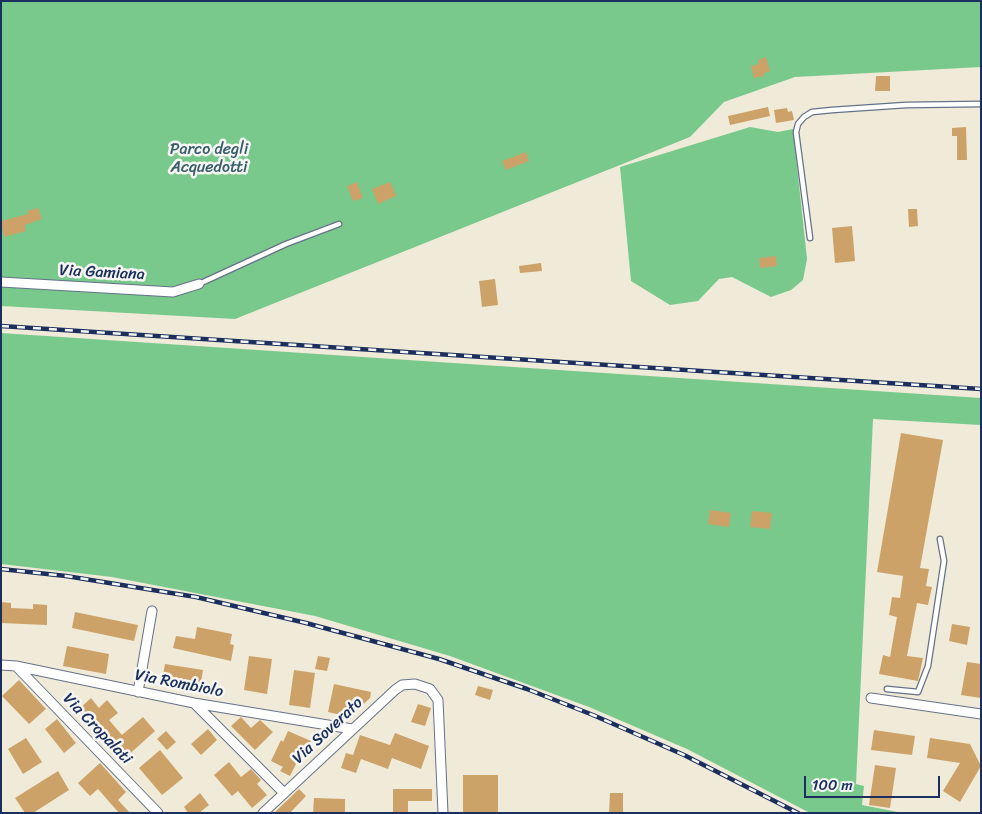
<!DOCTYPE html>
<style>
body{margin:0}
#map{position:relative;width:982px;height:814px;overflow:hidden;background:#f0ebd8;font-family:Sriracha,sans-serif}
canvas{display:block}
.frame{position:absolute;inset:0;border:2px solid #1b2f5e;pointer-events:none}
.scale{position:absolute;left:804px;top:776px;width:136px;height:22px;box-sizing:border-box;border:2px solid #1b2f5e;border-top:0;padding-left:6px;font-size:15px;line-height:18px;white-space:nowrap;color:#1b2f5e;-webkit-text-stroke:4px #f6f6f2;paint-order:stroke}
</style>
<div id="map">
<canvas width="982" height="814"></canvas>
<div class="frame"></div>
<div class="scale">100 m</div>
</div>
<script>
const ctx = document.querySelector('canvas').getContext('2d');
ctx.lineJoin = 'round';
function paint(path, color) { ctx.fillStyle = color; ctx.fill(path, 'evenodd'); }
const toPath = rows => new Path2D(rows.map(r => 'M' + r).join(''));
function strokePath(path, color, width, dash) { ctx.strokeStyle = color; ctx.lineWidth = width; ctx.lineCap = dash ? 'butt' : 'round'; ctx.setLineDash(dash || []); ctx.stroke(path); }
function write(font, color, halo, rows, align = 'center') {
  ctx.font = font + ' Sriracha,sans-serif'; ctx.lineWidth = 5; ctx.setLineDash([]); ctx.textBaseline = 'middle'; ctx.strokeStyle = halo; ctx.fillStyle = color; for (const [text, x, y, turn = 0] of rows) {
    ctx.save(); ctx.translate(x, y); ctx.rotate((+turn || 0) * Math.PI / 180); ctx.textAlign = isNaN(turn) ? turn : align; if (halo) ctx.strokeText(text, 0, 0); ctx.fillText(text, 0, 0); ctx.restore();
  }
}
const green = toPath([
 [1,1,981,1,981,67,795,77,724,102,690,137,235,319,1,306],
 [750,127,778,132,793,129,807,259,803,280,791,290,771,297,732,277,719,279,698,301,670,305,631,281,620,167],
 [1,333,981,398,981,425,873,419,856,784,864,786,862,805,903,813,810,813,687,749,589,707,450,656,315,616,112,577,1,564]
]);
const building = toPath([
 [766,57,770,71,764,73,764,76,754,78,751,66,759,64,758,60],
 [876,76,890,76,890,91,875,91],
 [768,107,770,116,730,125,728,116],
 [787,108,788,112,792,111,794,120,776,123,774,110],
 [966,127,967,160,957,160,957,136,952,136,952,128],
 [526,152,529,161,506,170,502,161],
 [357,182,363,198,353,201,347,186],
 [390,182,396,196,378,204,372,189],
 [38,208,42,219,25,225,26,231,4,237,1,221,28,214,27,211],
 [908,209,917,209,918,226,909,227],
 [852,226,855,261,835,263,832,228],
 [776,256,777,266,760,268,759,258],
 [541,263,542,271,520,273,519,266],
 [495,279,498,305,482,307,479,281],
 [901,433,943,440,920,568,929,569,926,586,932,587,928,605,917,603,907,656,923,658,918,681,879,674,883,655,890,657,897,617,889,615,892,597,900,598,903,576,877,572],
 [710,510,731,513,729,527,708,524],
 [752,511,772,513,770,529,750,527],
 [1,602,11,603,11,608,33,609,33,604,47,605,47,625,1,623],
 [75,612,138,625,134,641,72,628],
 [952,624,970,627,967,645,949,641],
 [197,627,232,634,230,644,234,645,231,661,173,648,176,636,195,639],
 [67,646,109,654,106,674,63,666],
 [249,656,272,659,267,694,244,690],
 [318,656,330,658,327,671,315,669],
 [967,662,981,664,981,698,961,695],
 [165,664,203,670,200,688,162,681],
 [294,670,315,673,310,708,289,705],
 [19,680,46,709,29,724,2,696],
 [334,684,371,692,370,698,350,717,328,712],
 [478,686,493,690,490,700,475,695],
 [91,698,99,708,107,700,118,713,109,720,122,735,143,717,155,731,124,759,78,710],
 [418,704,431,708,425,726,411,722],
 [241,717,251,728,260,720,273,732,255,750,231,726],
 [57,719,76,743,64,753,45,729],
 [208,729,217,740,201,755,191,744],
 [874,730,915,736,912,755,871,750],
 [166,731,176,742,167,750,157,739],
 [288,731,311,741,304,757,300,756,290,776,280,771,283,767,271,761,281,740,283,742],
 [395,733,429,746,421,769,392,758,388,769,361,759,356,773,341,768,346,753,353,755,360,735,390,745],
 [26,738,42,762,23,774,8,749],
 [930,738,970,744,981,766,960,802,943,791,960,763,927,758],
 [160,750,183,778,162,795,139,768],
 [229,762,241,777,251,769,261,780,257,784,267,795,252,808,238,791,232,796,214,775],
 [100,763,126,792,118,800,130,813,119,813,98,789,90,796,78,783],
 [875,765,896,768,890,808,869,805],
 [58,771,69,790,33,813,25,813,15,798],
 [463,775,498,775,498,813,463,813],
 [299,789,306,796,290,813,274,813],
 [393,789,432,789,432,801,408,801,408,813,393,813],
 [200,793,209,805,199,813,188,813,184,807],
 [610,793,623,793,623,813,609,813],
 [314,798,345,799,345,813,313,813]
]);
const lane = toPath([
 [810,238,796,132,798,124,804,117,812,112,832,110,906,105,981,104],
 [199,284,286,244,339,224],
 [887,689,918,692,928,666,944,561,940,539]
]);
const street = toPath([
 [1,282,173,292,199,284],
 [1,665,16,666,194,703,352,729],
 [16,666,158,813],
 [138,692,152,611],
 [871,698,981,714],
 [194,703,284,793],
 [263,813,395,690,402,685,415,684,430,689,438,700,443,813]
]);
const rail = toPath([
 [1,326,981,389],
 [1,569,66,576,196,597,306,623,439,659,527,689,593,715,684,755,798,813]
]);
const parkNames = [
 ["Parco degli",209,150],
 ["Acquedotti",209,168]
];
const streetNames = [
 ["Via Gamiana",102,273,3],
 ["Via Rombiolo",179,684,11],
 ["Via Cropalati",97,729,46],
 ["Via Soverato",328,731,-43]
];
paint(green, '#78c98b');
paint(building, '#cda269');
strokePath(lane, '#667189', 7);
strokePath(street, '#667189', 11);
strokePath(lane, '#fff', 4.5);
strokePath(street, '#fff', 9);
strokePath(rail, '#1b2f5e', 4.5);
strokePath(rail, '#f6f6f2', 2.5, [8]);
write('16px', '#375d6c', '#f6f6f2', parkNames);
write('16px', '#1b2f5e', '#f6f6f2', streetNames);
</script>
